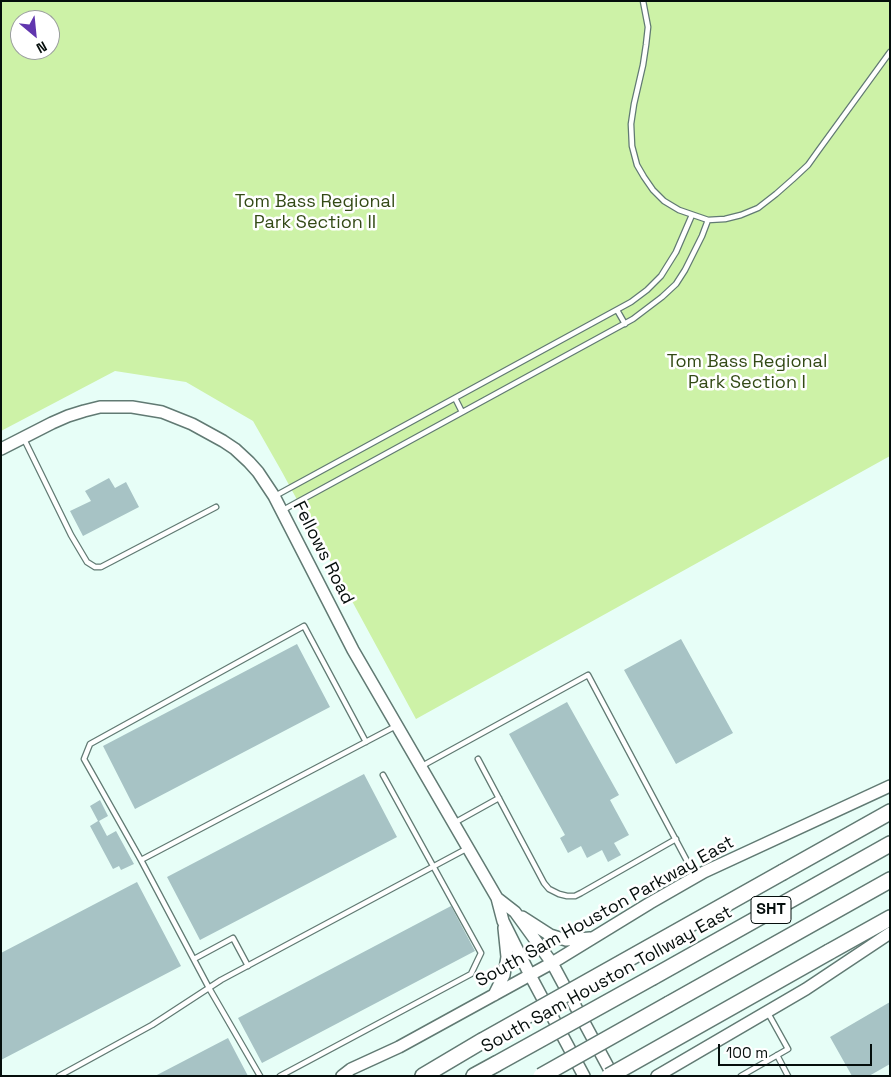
<!DOCTYPE html>
<style>
body{margin:0}
#map{position:relative;width:891px;height:1077px;overflow:hidden;background:#e7fef7;font-family:"Space Grotesk",sans-serif}
canvas{display:block}
.frame{position:absolute;inset:0;border:2px solid #050e0c;pointer-events:none}
.north{position:absolute;left:10px;top:10px;width:50px;height:50px;box-sizing:border-box;background:#fff;border:1px solid #9b9f9e;border-radius:50%;rotate:152deg;font-size:14px;font-weight:700;line-height:20px;text-align:center;color:#050e0c}
.north::after{content:'';display:block;margin:auto;width:18px;height:22px;background:#6136ae;clip-path:polygon(50% 0,100% 100%,50% 72%,0 100%)}
.scale{position:absolute;left:718px;top:1044px;width:154px;height:22px;box-sizing:border-box;border:2px solid #050e0c;border-top:0;padding-left:6px;font-size:15px;line-height:18px;white-space:nowrap;color:#050e0c;-webkit-text-stroke:4px #fff;paint-order:stroke}
</style>
<div id="map">
<canvas width="891" height="1077"></canvas>
<div class="frame"></div>
<div class="north">N</div>
<div class="scale">100 m</div>
</div>
<script>
const ctx = document.querySelector('canvas').getContext('2d');
ctx.lineJoin = 'round';
function paint(path, color) { ctx.fillStyle = color; ctx.fill(path, 'evenodd'); }
const toPath = rows => new Path2D(rows.map(r => 'M' + r).join(''));
function strokePath(path, color, width, dash) { ctx.strokeStyle = color; ctx.lineWidth = width; ctx.lineCap = dash ? 'butt' : 'round'; ctx.setLineDash(dash || []); ctx.stroke(path); }
function write(font, color, halo, rows, align = 'center') {
  ctx.font = font + ' "Space Grotesk",sans-serif'; ctx.lineWidth = 5; ctx.setLineDash([]); ctx.textBaseline = 'middle'; ctx.strokeStyle = halo; ctx.fillStyle = color; for (const [text, x, y, turn = 0] of rows) {
    ctx.save(); ctx.translate(x, y); ctx.rotate((+turn || 0) * Math.PI / 180); ctx.textAlign = isNaN(turn) ? turn : align; if (halo) ctx.strokeText(text, 0, 0); ctx.fillText(text, 0, 0); ctx.restore();
  }
}
const green = toPath([
 [1,1,890,1,890,456,416,719,282,472,253,421,186,382,115,371,1,431],
 [20,20,50,20,50,50,20,50]
]);
const building = toPath([
 [109,478,115,488,126,482,139,507,83,536,70,511,91,501,85,491],
 [681,639,733,733,676,764,624,670],
 [297,644,330,707,135,809,103,746],
 [567,702,619,795,610,800,629,835,614,843,621,855,608,862,602,850,587,858,581,846,568,853,560,838,565,835,509,734],
 [364,774,397,837,200,940,167,877],
 [100,800,108,816,99,821,107,836,116,831,134,864,121,870,119,866,113,869,90,826,98,821,90,806],
 [137,882,181,966,1,1060,1,953],
 [451,906,475,951,262,1063,238,1018],
 [890,1002,890,1064,869,1076,852,1076,830,1037],
 [228,1038,248,1076,155,1076]
]);
const lane = toPath([
 [643,1,648,27,646,45,643,65,634,104,631,124,632,146,637,165,644,177,653,190,664,201,679,210,708,220,725,219,741,215,758,208,776,194,793,179,808,165,818,151,890,52],
 [617,310,625,324],
 [455,398,462,412],
 [24,439,71,535,87,562,95,567,101,567,216,507],
 [275,496,631,302,647,290,661,276,676,252,692,215],
 [283,510,633,319,662,297,676,284,685,270,702,236,708,220],
 [478,759,544,883,549,889,559,894,567,896,575,896,581,893,676,839],
 [422,766,588,675,695,876],
 [454,823,499,798],
 [141,860,84,759,90,744,304,626,366,742],
 [194,959,233,938,248,966],
 [777,1055,788,1076],
 [59,1076,152,1025,221,980,466,849],
 [260,1076,209,988,141,860,396,726],
 [280,1076,471,974,481,953,383,775],
 [741,1076,788,1049,768,1013]
]);
const secondary = toPath([
 [1,449,52,423,68,416,84,411,100,407,132,407,162,412,192,424,223,441,235,449,249,462,258,472,274,496,353,650,497,898,503,921,530,975,584,1076],
 [497,898,515,912,552,963,613,1076],
 [522,917,550,935,566,940,590,938],
 [494,995,504,975,507,957,504,928],
 [342,1076,351,1069,399,1047,552,963,650,903,704,872,890,786],
 [657,1076,806,989,890,933]
]);
const highway = toPath([
 [783,872,890,812],
 [829,952,890,918],
 [653,977,890,844],
 [669,1004,890,880],
 [423,1076,482,1041],
 [474,1076,496,1064]
]);
const highwayBridge = toPath([
 [482,1041,783,872],
 [496,1064,653,977],
 [541,1076,669,1004],
 [609,1076,829,952]
]);
const shields = [
 [771,910,40]
];
const shieldNames = [
 ["SHT",771,910]
];
const parkNames = [
 ["Tom Bass Regional",315,202],
 ["Park Section II",315,223],
 ["Tom Bass Regional",747,362],
 ["Park Section I",747,383]
];
const streetNames = [
 ["Fellows Road",323,553,63],
 ["South Sam Houston Parkway East",605,912,-29],
 ["South Sam Houston Tollway East",607,980,-29]
];
paint(green, '#cdf2a7');
paint(building, '#a7c3c5');
strokePath(lane, '#617a73', 7);
strokePath(secondary, '#617a73', 14);
strokePath(highway, '#617a73', 18);
strokePath(lane, '#fff', 4.5);
strokePath(secondary, '#fff', 11);
strokePath(highway, '#fff', 15);
strokePath(highwayBridge, '#617a73', 18, []);
strokePath(highwayBridge, '#fff', 15);
for (const [x, y, w] of shields) { const box = new Path2D(); box.roundRect(x - w / 2, y - 13.5, w, 27, 4); ctx.fillStyle = '#fff'; ctx.fill(box); strokePath(box, '#050e0c', 1); }
write('bold 16px', '#050e0c', null, shieldNames);
write('18px', '#334a16', '#fff', parkNames);
write('18px', '#050e0c', '#fff', streetNames);
</script>
